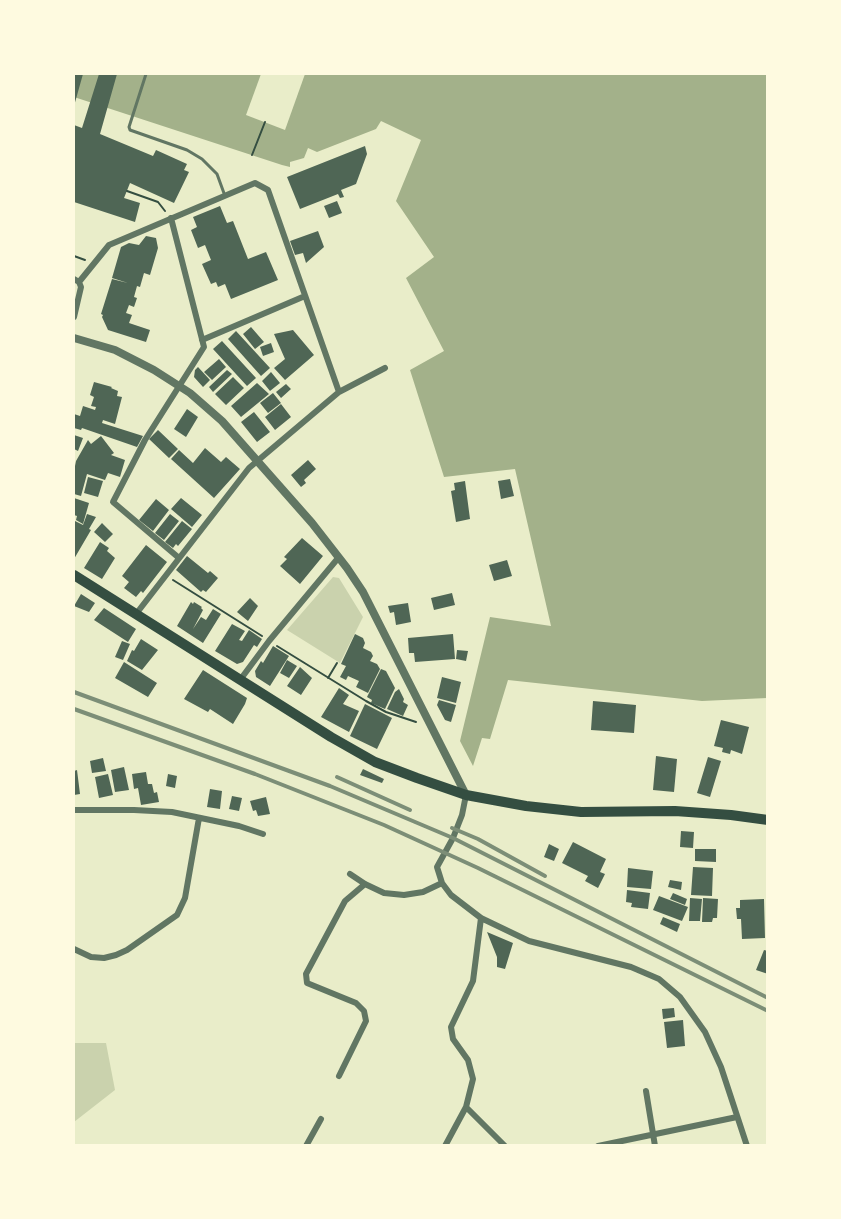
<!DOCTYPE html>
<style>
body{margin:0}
#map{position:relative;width:841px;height:1219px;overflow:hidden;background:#e9edc9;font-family:"Alegreya Sans",sans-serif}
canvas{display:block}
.frame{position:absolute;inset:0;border:75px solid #fefae0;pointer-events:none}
</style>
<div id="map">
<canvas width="841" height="1219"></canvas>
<div class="frame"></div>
</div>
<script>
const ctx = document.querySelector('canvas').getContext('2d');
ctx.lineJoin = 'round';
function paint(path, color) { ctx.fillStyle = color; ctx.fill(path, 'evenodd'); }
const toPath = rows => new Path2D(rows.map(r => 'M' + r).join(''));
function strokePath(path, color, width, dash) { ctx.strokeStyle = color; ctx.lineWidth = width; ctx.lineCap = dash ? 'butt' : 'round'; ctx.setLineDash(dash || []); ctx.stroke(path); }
const green = toPath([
 [333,577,339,578,363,617,340,663,287,630],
 [74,1043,106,1043,115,1090,74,1122]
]);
const water = toPath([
 [74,74,767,74,767,698,702,701,508,680,490,739,482,738,473,766,460,741,490,617,551,626,515,469,444,477,410,370,444,351,406,278,434,257,396,201,421,140,381,121,376,129,317,152,308,148,304,158,290,162,290,167,282,165,74,97]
]);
const pier = toPath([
 [261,74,305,74,285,130,246,115]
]);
const building = toPath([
 [74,74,83,74,74,106],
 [99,74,117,74,100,134,153,156,156,150,187,164,184,170,189,172,174,203,130,183,124,198,140,203,135,222,74,202,74,125,82,128],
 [365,146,367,154,356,184,341,190,344,197,340,198,338,194,300,209,287,177],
 [337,201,342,213,329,218,324,206],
 [220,206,227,223,233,221,248,259,266,252,278,280,231,299,225,284,218,287,216,282,211,284,202,264,211,260,205,245,198,248,191,230,197,227,193,217],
 [318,231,324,247,306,263,303,253,295,255,290,241],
 [146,236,156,238,158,248,150,275,144,273,140,287,137,286,134,297,137,298,134,307,129,305,126,313,132,315,129,323,150,330,146,342,108,330,102,317,103,315,101,314,112,279,128,283,112,278,121,247,129,243,139,245],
 [251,327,264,342,255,349,243,334],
 [293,330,314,355,285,380,274,368,285,359,274,334],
 [236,331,270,368,261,376,228,339],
 [222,341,256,378,247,386,213,349],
 [271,343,274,352,263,356,260,347],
 [219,359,226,367,212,380,204,372],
 [198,367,210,380,203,387,194,377,195,370],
 [227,370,232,374,213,392,209,387],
 [271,372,280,383,270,391,262,381],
 [233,377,244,388,226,405,215,394],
 [94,382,112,387,111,388,118,391,117,396,122,397,115,424,103,420,102,423,143,436,137,447,82,428,81,430,74,428,74,414,80,416,83,406,95,410,96,407,91,406,94,397,90,395],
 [257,383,269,394,241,417,231,406],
 [286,384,291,389,281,398,276,392],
 [273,393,281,403,268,413,260,403],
 [281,404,291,417,275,430,265,417],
 [187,409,198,417,186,437,174,429],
 [254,412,270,432,257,442,241,422],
 [158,430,178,449,169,458,149,439],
 [74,435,83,438,78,451,74,449],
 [101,436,114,453,111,455,125,460,120,477,108,473,105,480,87,474,81,496,74,494,74,471,76,461,88,440,91,444],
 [205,448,221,462,226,457,240,469,214,498,171,459,179,450,193,463],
 [308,460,316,469,304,480,306,483,301,487,291,475],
 [88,477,103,481,98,497,84,493],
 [510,479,514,496,501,499,498,481],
 [465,481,470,519,456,522,451,491,455,490,454,483],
 [74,498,89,503,83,524,76,520,77,516,74,515],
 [181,498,202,515,192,527,171,509],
 [156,499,169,510,153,531,139,520],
 [87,514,96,517,89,529,91,530,74,559,74,523,75,521,83,525],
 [170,514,179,521,164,540,155,533],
 [182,521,192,529,178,546,176,544,173,548,165,542],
 [102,523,113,534,105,542,94,532],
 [302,538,323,556,300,584,280,566,287,559,284,557],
 [100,542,109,548,107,551,115,558,102,579,84,568],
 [146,545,167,562,143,593,141,591,136,597,124,588,129,582,122,576],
 [187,556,208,573,210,571,218,578,206,592,203,590,201,592,176,570],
 [507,560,512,576,494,581,489,565],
 [452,593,455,605,434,610,431,598],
 [81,594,95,603,89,612,74,606],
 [250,598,258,606,248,621,237,612],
 [191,602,193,604,194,602,202,607,201,608,203,610,193,629,201,617,206,620,213,609,221,614,203,643,177,626],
 [408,603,411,622,396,625,394,612,390,613,388,606],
 [104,608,136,629,128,642,94,620],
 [232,624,245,631,239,640,242,641,249,630,262,639,257,647,254,645,243,662,237,664,215,651],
 [355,634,363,638,365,643,363,648,371,652,373,656,370,661,377,664,380,669,368,693,356,687,359,681,348,676,346,680,340,677,346,666,341,664],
 [453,634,455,659,415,662,414,653,409,653,408,638],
 [141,639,158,650,142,670,127,661,132,650,134,651],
 [122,641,130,644,123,660,115,657],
 [273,646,289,656,270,686,256,677,255,671,261,661,263,663],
 [457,650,468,651,466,661,456,659],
 [287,660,297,666,289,678,280,673],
 [124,662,157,683,148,697,115,678],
 [300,667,312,678,301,695,287,686],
 [381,669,386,671,395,688,385,709,371,703,372,700,367,697],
 [203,670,247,698,245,704,233,724,210,709,208,712,184,699],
 [442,677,461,682,456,703,437,698],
 [339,688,349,695,343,704,359,711,349,732,321,717],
 [399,689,404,699,403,702,408,705,403,716,387,709,395,692],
 [439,700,456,705,451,722,445,720,437,705],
 [593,701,636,705,634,733,591,730],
 [365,704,392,718,377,749,350,736],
 [721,720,749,727,742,754,731,750,730,754,722,752,723,748,714,746],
 [656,756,677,759,674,792,653,790],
 [708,757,721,761,710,797,697,793],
 [103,758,106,771,92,773,90,761],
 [124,767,129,790,115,792,111,770],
 [363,769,384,779,382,783,360,775],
 [77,770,80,794,74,795,74,771],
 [146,772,148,784,152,784,154,793,157,792,159,802,141,805,138,788,134,789,132,774],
 [108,774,113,795,99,798,95,777],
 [168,774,177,776,175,788,166,786],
 [210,789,222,791,220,809,207,807],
 [232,796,242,798,239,811,229,809],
 [266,797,270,814,258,816,256,810,253,811,250,801],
 [681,831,694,832,693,848,680,847],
 [573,842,606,859,600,872,605,874,598,888,585,881,588,876,562,863],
 [549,844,559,849,554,861,544,857],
 [695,849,716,849,716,862,695,861],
 [693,867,713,868,712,896,691,895],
 [628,868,653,871,651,889,627,887],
 [670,880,682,882,681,890,668,887],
 [627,890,650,893,648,909,631,907,632,903,626,902],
 [673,893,687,899,685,905,670,899],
 [659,896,688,907,682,921,653,910],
 [690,898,702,899,700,921,689,921],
 [703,898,718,899,717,918,713,918,712,922,702,922],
 [764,899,765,938,742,939,741,919,737,919,736,908,740,908,740,900],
 [663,917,680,924,677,932,660,924],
 [487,932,513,943,505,969,497,967,497,957],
 [764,950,768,951,768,974,756,970],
 [674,1008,675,1017,663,1019,662,1009],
 [683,1020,685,1046,667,1048,664,1022]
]);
const path = toPath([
 [252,155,265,122],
 [127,191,158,202,165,211],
 [74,256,85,260],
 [173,580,262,636],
 [277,646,366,701,386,712,416,722],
 [328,678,337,663]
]);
const service = toPath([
 [146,74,129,127,130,130,187,150,202,159,217,174,225,196]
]);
const minor = toPath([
 [171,218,204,347,145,440,113,502,179,558],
 [74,279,79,282,81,287,74,317],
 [79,282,109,245,255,183,268,190,339,392,249,468,136,614],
 [202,340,305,296],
 [339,392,385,368],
 [240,680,269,641,339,557],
 [466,795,462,815,453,838,437,867,442,883,451,895,481,918,529,941,631,967,659,979,680,997,705,1032,721,1067,747,1146],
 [74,810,134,810,172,812,239,826,263,834],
 [350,874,365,884,384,893,404,895,423,892,442,883],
 [74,949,91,957,104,958,116,955,127,950,177,915,185,898,199,818],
 [339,1076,366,1021,364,1011,356,1003,307,983,306,974,345,901,365,884],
 [646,1091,655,1146],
 [466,1107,505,1146],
 [306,1146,321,1119],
 [445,1146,466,1107,473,1079,468,1060,453,1039,451,1027,473,981,481,918],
 [598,1146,737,1117]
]);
const tertiary = toPath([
 [74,338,115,350,154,370,190,393,222,421,312,523,347,568,363,592,466,795]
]);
const trunk = toPath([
 [74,575,331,737,375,762,417,778,466,795,526,806,581,812,675,811,731,815,768,820]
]);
const rail = toPath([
 [74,692,330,786,453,838,768,998],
 [74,709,255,774,384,825,478,868,768,1011],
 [337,777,410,810],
 [452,828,478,839,545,876]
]);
paint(green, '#cad2ad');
paint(water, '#a3b18a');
paint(pier, '#e9edc9');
paint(building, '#4f6655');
strokePath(path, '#344e41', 2);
strokePath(service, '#617663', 3);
strokePath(minor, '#617663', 6);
strokePath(tertiary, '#617663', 8);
strokePath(trunk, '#344e41', 10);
strokePath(rail, '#7c8e77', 4);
</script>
